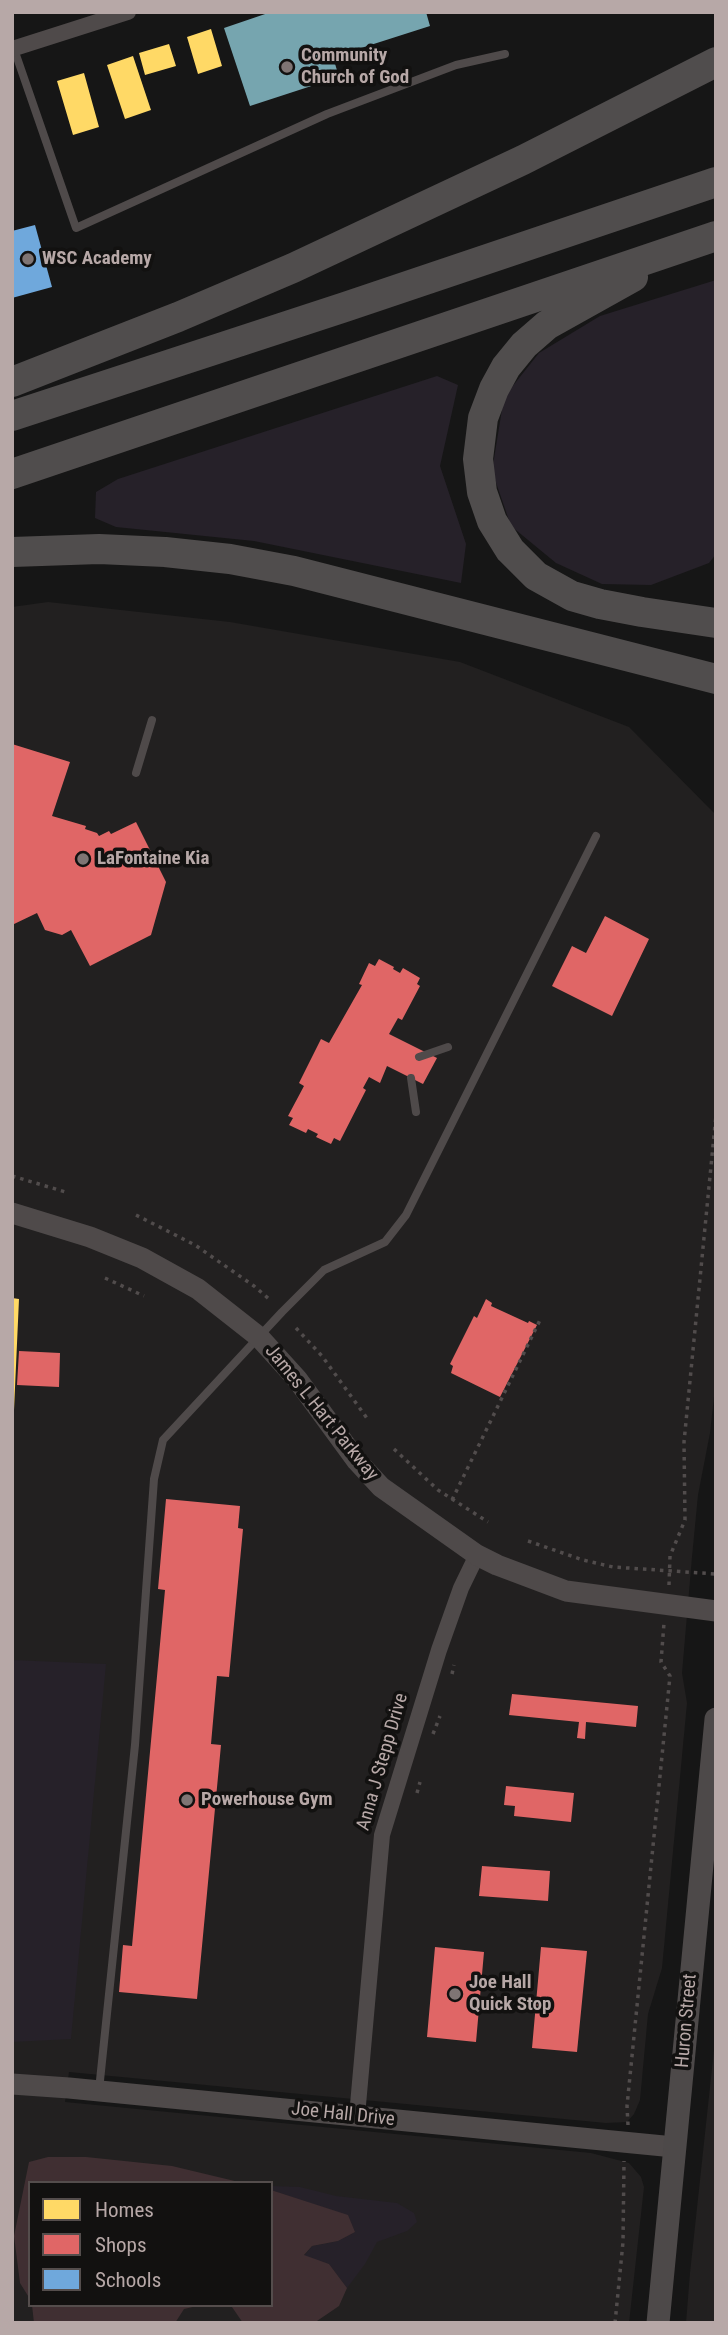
<!DOCTYPE html>
<style>
body{margin:0}
#map{position:relative;width:728px;height:2335px;overflow:hidden;background:#161616;font-family:"Roboto Condensed",sans-serif}
canvas{display:block}
.frame{position:absolute;inset:0;border:14px solid #b7a8a7;pointer-events:none}
.legend{position:absolute;left:28px;top:2181px;width:245px;height:126px;box-sizing:border-box;background:#121110;border:2px solid #544d4c;margin:0;padding:9px 12px;list-style:none;font-size:21px;color:#b7a8a7}
.legend li{display:flex;align-items:center;gap:14px;height:35px}
.legend b{width:35px;border:2px solid #544d4c}
</style>
<div id="map">
<canvas width="728" height="2335"></canvas>
<div class="frame"></div>
<ul class="legend">
<li><b style="height:19px;background:#ffd966"></b>Homes</li>
<li><b style="height:19px;background:#e06666"></b>Shops</li>
<li><b style="height:19px;background:#6fa8dc"></b>Schools</li>
</ul>
</div>
<script>
const ctx = document.querySelector('canvas').getContext('2d');
ctx.lineJoin = 'round';
function paint(path, color) { ctx.fillStyle = color; ctx.fill(path, 'evenodd'); }
const toPath = rows => new Path2D(rows.map(r => 'M' + r).join(''));
function strokePath(path, color, width, dash) { ctx.strokeStyle = color; ctx.lineWidth = width; ctx.lineCap = dash ? 'butt' : 'round'; ctx.setLineDash(dash || []); ctx.stroke(path); }
function write(font, color, halo, rows, align = 'center') {
  ctx.font = font + ' "Roboto Condensed",sans-serif'; ctx.lineWidth = 7; ctx.setLineDash([]); ctx.textBaseline = 'middle'; ctx.strokeStyle = halo; ctx.fillStyle = color; for (const [text, x, y, turn = 0] of rows) {
    ctx.save(); ctx.translate(x, y); ctx.rotate((+turn || 0) * Math.PI / 180); ctx.textAlign = isNaN(turn) ? turn : align; if (halo) ctx.strokeText(text, 0, 0); ctx.fillText(text, 0, 0); ctx.restore();
  }
}
const built = toPath([
 [48,602,230,622,460,662,629,727,716,815,716,1379,710,1433,698,1495,692,1557,682,1673,687,1703,662,1968,648,2014,640,2100,634,2114,627,2122,606,2123,69,2072,65,2102,591,2153,629,2163,641,2177,644,2187,629,2323,12,2323,12,607],
 [30,2183,271,2183,271,2305,30,2305],
 [716,2031,716,2323,686,2323,690,2273]
]);
const green = toPath([
 [716,280,716,554,709,563,651,585,602,584,556,563,511,526,492,471,504,397,539,353,600,316],
 [437,376,458,385,440,466,466,544,461,583,254,541,116,527,95,518,96,492,118,479],
 [12,1660,106,1664,71,2039,12,2042],
 [271,2186,300,2187,336,2196,397,2203,414,2213,417,2222,407,2231,377,2242,365,2264,347,2288,329,2264,304,2256,312,2246,338,2241,355,2232,348,2216,271,2190]
]);
const water = toPath([
 [48,2157,86,2157,172,2166,243,2183,30,2183,30,2299,20,2283,14,2236,29,2162],
 [271,2190,348,2215,355,2232,338,2241,312,2246,304,2255,329,2264,347,2288,339,2306,314,2323,243,2323,232,2307,214,2305,271,2305],
 [32,2305,201,2305,184,2309,175,2323,34,2323]
]);
const homes = toPath([
 [211,29,222,66,198,74,187,37],
 [169,44,176,66,145,75,139,53],
 [133,56,151,110,125,119,107,65],
 [84,73,99,127,73,135,57,81],
 [12,1298,19,1299,14,1410,12,1410]
]);
const shops = toPath([
 [12,744,70,762,52,816,86,826,85,829,97,833,99,836,109,831,111,834,136,822,166,882,151,935,90,966,71,930,62,935,45,930,37,913,12,925],
 [605,916,649,939,612,1016,552,986,572,946,586,953],
 [379,959,394,967,393,969,400,973,403,968,420,978,417,984,420,986,402,1020,398,1018,389,1034,437,1058,423,1084,387,1066,380,1083,369,1077,363,1088,366,1090,340,1141,334,1138,331,1144,316,1137,318,1134,308,1129,306,1133,289,1125,293,1118,288,1116,304,1086,299,1083,321,1039,329,1043,362,985,359,984,369,963,375,966],
 [486,1299,492,1303,491,1306,528,1323,529,1321,537,1325,500,1397,451,1373,453,1366,450,1364,474,1316,477,1318],
 [19,1351,60,1353,59,1387,17,1385],
 [166,1499,240,1506,238,1528,243,1529,229,1677,217,1676,211,1744,221,1745,197,1999,119,1992,123,1945,132,1946,165,1590,158,1589],
 [512,1694,638,1706,636,1727,586,1722,585,1739,577,1738,579,1722,509,1715],
 [506,1786,574,1793,571,1822,514,1816,515,1806,504,1805],
 [482,1866,550,1871,548,1901,479,1896],
 [435,1947,484,1952,476,2042,427,2037],
 [541,1947,587,1951,577,2052,532,2048]
]);
const schools = toPath([
 [35,225,52,287,12,298,12,231]
]);
const public = toPath([
 [271,12,426,12,430,26,333,57,339,77,250,106,224,28]
]);
const path = toPath([
 [12,1176,69,1193],
 [136,1215,195,1245,254,1286,269,1299],
 [105,1278,144,1296],
 [296,1328,322,1356,369,1421],
 [394,1449,438,1490,488,1522],
 [452,1500,540,1320],
 [528,1541,583,1560,613,1567,716,1574],
 [669,1585,670,1556,685,1520,684,1442,716,1115],
 [452,1674,454,1665],
 [433,1734,440,1716],
 [417,1793,420,1782],
 [628,2125,627,2106,670,1676,661,1662,664,1623],
 [615,2323,623,2242,624,2161]
]);
const service = toPath([
 [14,49,76,228,327,114,456,65,505,54],
 [136,773,152,720],
 [419,1057,448,1047],
 [411,1078,416,1112],
 [99,2090,135,1745,154,1479,163,1440,282,1312,324,1270,385,1242,406,1215,596,836]
]);
const minor = toPath([
 [12,49,128,12],
 [357,2116,382,1835,439,1650,461,1588,477,1555]
]);
const tertiary = toPath([
 [12,1213,90,1237,142,1258,198,1289,259,1337,297,1379,357,1461,381,1487,477,1555,497,1565,566,1591,716,1611],
 [12,2084,69,2088,674,2147]
]);
const secondary = toPath([
 [658,2323,716,1719]
]);
const motorway = toPath([
 [633,277,547,325,524,345,506,367,494,389,483,418,478,459,482,492,492,521,510,550,536,576,572,596,600,604,642,612,716,623],
 [12,382,178,317,293,268,523,160,716,62],
 [12,416,345,307,716,182],
 [12,474,716,236],
 [12,552,99,549,165,552,230,559,294,571,716,679]
]);
const markers = [
 [287,67,7,"#7f7574"],
 [28,259,7,"#7f7574"],
 [83,859,7,"#7f7574"],
 [187,1800,7,"#7f7574"],
 [455,1994,7,"#7f7574"]
];
const poiNames = [
 ["Community",301,56],
 ["Church of God",301,78],
 ["WSC Academy",42,259],
 ["LaFontaine Kia",97,859],
 ["Powerhouse Gym",201,1800],
 ["Joe Hall",469,1983],
 ["Quick Stop",469,2005]
];
const streetNames = [
 ["James L Hart Parkway",321,1413,51],
 ["Anna J Stepp Drive",383,1762,-74],
 ["Huron Street",687,2021,-85],
 ["Joe Hall Drive",343,2115,6]
];
paint(built, '#222020');
paint(green, '#262129');
paint(water, '#402f32');
paint(homes, '#ffd966');
paint(shops, '#e06666');
paint(schools, '#6fa8dc');
paint(public, '#76a5af');
strokePath(path, '#514c4c', 3.5, [3.5, 5]);
strokePath(service, '#4f4a4a', 8);
strokePath(minor, '#4f4a4a', 16);
strokePath(tertiary, '#4f4a4a', 21);
strokePath(secondary, '#4d4949', 23);
strokePath(motorway, '#504d4d', 30);
for (const [x, y, r, color] of markers) { const dot = new Path2D(); dot.arc(x, y, r, 0, 2 * Math.PI); ctx.fillStyle = color; ctx.fill(dot); strokePath(dot, '#121110', 2.5); }
write('bold 19px', '#b7a8a7', '#121110', poiNames, 'left');
write('19px', '#b7a8a7', '#121110', streetNames);
</script>
